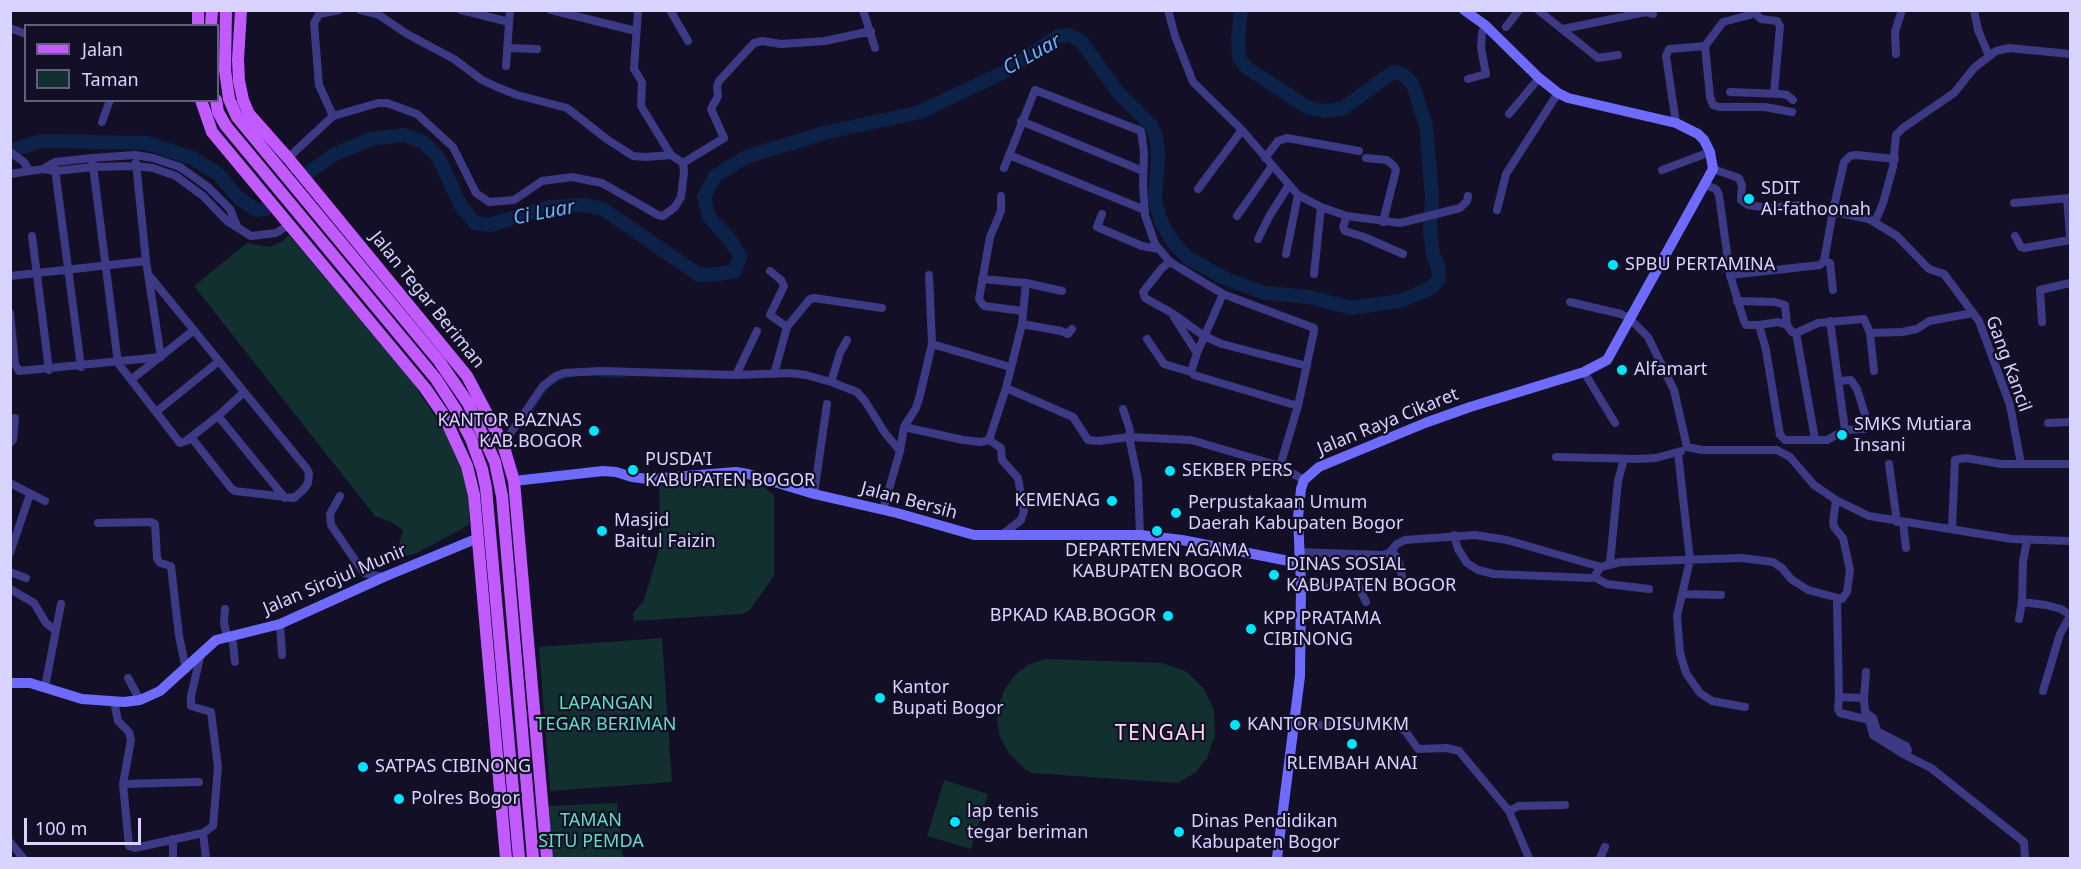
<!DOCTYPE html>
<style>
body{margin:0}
#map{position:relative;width:2081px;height:869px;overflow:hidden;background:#130f26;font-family:"Noto Sans",sans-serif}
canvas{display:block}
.frame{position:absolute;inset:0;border:12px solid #d9d4ff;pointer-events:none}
.legend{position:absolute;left:24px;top:24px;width:195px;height:78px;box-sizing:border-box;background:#130f26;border:2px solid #625e7d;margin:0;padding:8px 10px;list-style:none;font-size:18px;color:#d9d4ff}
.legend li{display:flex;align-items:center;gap:12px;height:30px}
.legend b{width:30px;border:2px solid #625e7d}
.scale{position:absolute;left:24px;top:818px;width:117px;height:27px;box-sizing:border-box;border:3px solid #d9d4ff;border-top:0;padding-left:8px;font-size:18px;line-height:21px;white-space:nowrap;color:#d9d4ff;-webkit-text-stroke:4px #130f26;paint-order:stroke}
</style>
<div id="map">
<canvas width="2081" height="869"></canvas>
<div class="frame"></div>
<ul class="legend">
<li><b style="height:8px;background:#c25bff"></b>Jalan</li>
<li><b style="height:16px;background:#12302f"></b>Taman</li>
</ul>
<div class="scale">100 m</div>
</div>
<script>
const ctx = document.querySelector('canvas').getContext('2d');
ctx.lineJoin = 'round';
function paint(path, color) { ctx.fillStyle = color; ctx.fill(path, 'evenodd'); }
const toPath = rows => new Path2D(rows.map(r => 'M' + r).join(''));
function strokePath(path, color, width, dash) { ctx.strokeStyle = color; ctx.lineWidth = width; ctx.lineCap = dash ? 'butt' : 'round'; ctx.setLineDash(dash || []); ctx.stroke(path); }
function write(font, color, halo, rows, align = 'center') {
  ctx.font = font + ' "Noto Sans",sans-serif'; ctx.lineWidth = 4.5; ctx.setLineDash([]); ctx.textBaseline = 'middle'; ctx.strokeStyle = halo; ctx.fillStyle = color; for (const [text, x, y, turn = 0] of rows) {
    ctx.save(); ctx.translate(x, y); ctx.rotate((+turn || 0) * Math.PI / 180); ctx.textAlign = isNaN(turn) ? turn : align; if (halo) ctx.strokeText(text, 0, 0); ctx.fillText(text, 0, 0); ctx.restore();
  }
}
const green = toPath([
 [289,235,414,384,455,448,469,490,469,525,417,553,395,559,403,530,391,522,375,516,194,286,247,243,270,247,283,241],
 [726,479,762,486,774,495,774,576,750,610,742,614,634,621,633,613,643,602,654,568,661,541,659,485],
 [662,638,672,782,550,791,539,647],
 [1044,659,1163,663,1187,672,1204,689,1214,710,1215,735,1207,758,1196,772,1178,783,1032,773,1025,769,1008,752,1000,737,997,721,999,704,1005,689,1015,675,1028,665],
 [944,780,988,794,971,849,927,836],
 [617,803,623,858,553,858,548,806]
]);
const stream = toPath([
 [586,375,625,377],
 [516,449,535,406,549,386,561,379,572,376]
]);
const river = toPath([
 [10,151,41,141,147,143,194,159,218,174,239,198,256,210,265,209],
 [309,172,337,153,372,139,404,135,423,142,438,157,461,206,475,223,490,225,549,207,585,205,603,209,699,275,719,274,735,271,740,256,730,240,709,217,704,197,715,176,746,157,824,133,920,112,1004,72,1058,36,1069,35,1081,41,1117,91,1151,125,1157,140,1158,159,1155,199,1160,219,1172,241,1188,258,1226,279,1265,293,1309,297,1351,308,1400,301,1431,288,1439,279,1438,266,1433,255,1430,229,1432,196,1426,126,1413,85,1403,74,1393,72,1342,109,1325,111,1307,107,1247,68,1239,58,1238,38,1241,10]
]);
const street = toPath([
 [360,10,379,15,407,34,454,59,482,80,497,87,517,95,567,108,608,140,633,156,645,157,671,155,683,163,724,138,711,109,718,96,717,86,719,81,754,43,762,41,781,44,825,41,871,31],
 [461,10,509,22],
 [551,10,636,31],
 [638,10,634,69,642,82,641,106,671,155],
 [670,10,688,41],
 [863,10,875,48],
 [1168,10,1175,36,1193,82,1242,130,1298,195,1321,207,1347,216,1400,223,1460,208,1467,201,1468,196],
 [1538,10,1598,58,1618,55],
 [1974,10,1978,30,1989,56],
 [1754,12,1761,19,1777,21,1780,26,1774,93],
 [1506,27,1519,10],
 [10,28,26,34],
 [1563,29,1646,12,1653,14],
 [1705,46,1710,97,1713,105,1719,107,1765,107,1792,112],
 [507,48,537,49],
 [1896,54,1895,32,1902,10],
 [506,66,510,10],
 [1468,79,1486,74,1481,48,1482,33,1485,25],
 [1730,92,1781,94,1787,95,1793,100],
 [1509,114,1539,78],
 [333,116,378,103,387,103,417,114,453,147,476,193,489,202,514,200,542,181,572,177,602,183,658,215,663,216,675,207,681,197,684,172,683,163],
 [1021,121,1143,171],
 [102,122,110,100],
 [1676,123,1666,56,1669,49,1705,46,1723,22,1750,15,1755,10],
 [10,152,24,162,29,171],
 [1009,155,1145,210],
 [92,158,118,363,180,443,186,441,218,416,244,392],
 [288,158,333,116,319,85,314,23,319,14,339,10],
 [1265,158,1278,141,1287,138,1359,151],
 [1366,158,1387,160,1394,166,1396,170,1383,222],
 [136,163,146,261,161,357],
 [1004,168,1035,90,1141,131,1144,152,1143,185,1145,215,1155,244,1170,262],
 [43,169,55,162,92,158,135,155,153,158,180,167,208,187,230,209,237,226],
 [55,169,81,367],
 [1713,169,1739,178,1742,186,1741,200,1748,205,1768,208,1801,205,1869,219,1897,236,1929,269,1944,274,1979,321,2010,405,2021,464],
 [1662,170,1710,152],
 [10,174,43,169,56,171,93,167,136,166,153,168,176,176,203,196,227,221,251,236,276,233,290,224],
 [1705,185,1716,189,1719,195,1730,275,1744,321,1746,325,1759,325,1766,350,1780,435,1785,440,1827,440,1845,430,1865,429,1868,424,1857,389,1851,380,1839,381],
 [1198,189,1242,130],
 [1001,196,1001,211,990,237,979,299,984,306,1023,311],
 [2067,198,2070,236],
 [2014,203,2070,198],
 [1497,210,1506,174,1558,93],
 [1102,214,1097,227,1142,246,1159,249],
 [1237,216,1272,166],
 [1347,216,1343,227,1345,231,1364,237,1403,254],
 [1875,222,1883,203,1893,167,1896,135,1903,128,1954,93,1974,68,1996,51,2009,48,2070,54],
 [32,236,49,370],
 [2015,236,2021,247,2024,248,2070,240],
 [1258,239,1270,215,1289,185],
 [1286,254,1298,195],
 [1824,261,1830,263,1833,290],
 [770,271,781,280,784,286,770,315,787,327,774,374],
 [148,274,307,469,309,473,308,483,304,489,294,498,235,491,231,488,191,437],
 [1314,274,1321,207],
 [929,275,932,344,1010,367],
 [1730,275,1820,265,1824,261,1833,211,1844,162,1850,156,1856,155,1895,159],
 [10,276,146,261],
 [982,279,1026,283,1062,291],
 [1737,301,1775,302,1785,305,1787,325],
 [1570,302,1621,314,1629,318,1648,337,1674,390,1687,447],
 [10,313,15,364,19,371,161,357],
 [1174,317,1197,353,1191,372,1194,375,1298,406],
 [1830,321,1845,430],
 [2042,322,2040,290,2070,283],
 [1022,324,1061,331,1068,334,1072,329],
 [1759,325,1778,322,1787,325,1792,332,1796,333,1818,323,1864,319,1870,333,1874,371],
 [787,327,810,299,814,298,882,308],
 [1796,333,1815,439],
 [1870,333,1902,332,1917,329,1929,321,1973,313],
 [1147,339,1164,364,1191,372],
 [1197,353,1223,294],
 [1584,372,1615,423],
 [736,375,757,331],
 [132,379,194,330],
 [831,382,840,353,847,340],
 [1006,388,1073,417,1088,440,1099,441,1129,437,1191,440,1280,466,1304,480],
 [1123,409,1130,430,1129,437,1138,480,1140,535],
 [156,412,219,361],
 [218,416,285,498],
 [2048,423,2070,422],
 [904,427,963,440,981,442,989,440,1006,388,1022,324,1026,283],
 [989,440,1001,448,1002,460,1018,478,1024,511,1021,520,1003,534],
 [10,443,13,440,15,418],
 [503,444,543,386,556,376,564,373,600,371,736,375,790,373,806,375,831,382,857,392,865,401,885,433,900,451,883,510],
 [1687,447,1702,450,1777,450,1790,457,1814,485,1836,500,1869,516,2012,539,2070,541],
 [900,451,904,427,916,408,920,395,932,344],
 [1678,453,1690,560,1677,616,1680,653,1686,673,1700,693,1712,701,1745,707],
 [1556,457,1638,459,1656,458,1681,451],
 [1889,464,1897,522],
 [1280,466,1298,406,1314,331,1314,328,1223,294,1170,262,1162,268,1143,292,1145,298,1172,313,1204,336,1222,344,1307,366],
 [10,483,45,501],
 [814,494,827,404],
 [340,496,330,514,331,525,364,573,383,577],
 [1903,522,1906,548],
 [98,523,151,522,155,524,157,558,160,563,171,566,179,636,186,669],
 [1952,528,1955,460,1966,458,2001,464,2070,464],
 [1454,535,1458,549,1467,563,1478,570,1494,574,1591,578,1594,577,1601,567,1621,562,1742,558,1773,562,1782,568,1791,579,1808,590,1842,599,1847,592,1850,570,1843,538,1834,527,1833,522,1836,500],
 [1391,551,1398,558,1402,577],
 [1298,552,1382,555,1389,553,1397,544,1405,540,1475,535,1507,540,1601,567],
 [10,553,30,494],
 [1610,563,1618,481,1624,459],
 [10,572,26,578],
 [1594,577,1607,584,1649,589],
 [1301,585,1329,588,1358,585,1366,602],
 [10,589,34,603,46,623,55,630],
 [1683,594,1721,595],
 [1837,599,1839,697,1864,698,1865,712,1873,718,1877,731,1906,746,1908,750,1905,755,1931,768,2024,842,2025,858],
 [2022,602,2046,605,2061,609,2070,615],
 [225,609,224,623,227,636],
 [2019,619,2022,602,2023,562,2027,540],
 [280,624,282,655],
 [232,635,235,662],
 [128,678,140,700],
 [45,687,61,604],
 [2043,691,2060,634,2070,616],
 [1839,697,1838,709,1840,713,1869,720,1873,735,1905,755],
 [1864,698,1866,672],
 [114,701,118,721,129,732,131,740,123,784,129,846,135,848,203,833,213,826,218,767,211,712,191,706,191,696,201,653],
 [1295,724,1399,727,1406,732,1418,749,1447,748,1459,751,1509,811,1529,858],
 [123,784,199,782],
 [1509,811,1519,806,1565,805],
 [203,833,206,858],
 [173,839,173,858],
 [10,842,23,858],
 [1600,858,1605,847]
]);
const secondary = toPath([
 [514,481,603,471,616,472,632,477,648,479,736,472,748,474,814,494,897,513,974,535,1140,535,1182,540,1299,563],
 [10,683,30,683,82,699,124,702,140,700,160,691,216,640,280,624,384,577,478,538],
 [1277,858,1300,676,1301,585,1298,517,1301,489,1304,480,1319,467,1425,423,1470,407,1584,372,1607,360,1713,169,1710,152,1704,140,1698,134,1676,123,1568,98,1558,93,1539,78,1485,25,1464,10]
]);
const primary = toPath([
 [226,10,225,70,229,99,237,117,439,361,468,403,495,462,502,496,533,858],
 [241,10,238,60,239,81,243,100,249,114,288,158,467,376,503,444,514,481,547,858],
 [198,26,198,10],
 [211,26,212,10],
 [201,100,212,132,425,388,443,414,467,466,474,495,506,858],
 [216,100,218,112,226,126,436,379,456,410,471,439,482,469,486,488,519,858]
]);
const markers = [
 [1749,199,6,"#00e5ff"],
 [1613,265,6,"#00e5ff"],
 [1622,370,6,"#00e5ff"],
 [594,431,6,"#00e5ff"],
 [1842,435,6,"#00e5ff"],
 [633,470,6,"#00e5ff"],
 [1170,471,6,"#00e5ff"],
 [1112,501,6,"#00e5ff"],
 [1176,513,6,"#00e5ff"],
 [602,531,6,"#00e5ff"],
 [1157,531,6,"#00e5ff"],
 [1274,575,6,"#00e5ff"],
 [1168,616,6,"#00e5ff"],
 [1251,629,6,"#00e5ff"],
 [880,698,6,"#00e5ff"],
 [1235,725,6,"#00e5ff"],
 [1352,744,6,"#00e5ff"],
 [363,767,6,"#00e5ff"],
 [399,799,6,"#00e5ff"],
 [955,822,6,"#00e5ff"],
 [1179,832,6,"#00e5ff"]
];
const poiNames = [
 ["SDIT",1761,189],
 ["Al-fathoonah",1761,210],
 ["SPBU PERTAMINA",1625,265],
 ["Alfamart",1634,370],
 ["KANTOR BAZNAS",582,421,"right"],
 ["KAB.BOGOR",582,442,"right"],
 ["SMKS Mutiara",1854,425],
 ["Insani",1854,446],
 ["PUSDA'I",645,460],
 ["KABUPATEN BOGOR",645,481],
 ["SEKBER PERS",1182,471],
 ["KEMENAG",1100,501,"right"],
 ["Perpustakaan Umum",1188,503],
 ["Daerah Kabupaten Bogor",1188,524],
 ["Masjid",614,521],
 ["Baitul Faizin",614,542],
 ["DEPARTEMEN AGAMA",1157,551,"center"],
 ["KABUPATEN BOGOR",1157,572,"center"],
 ["DINAS SOSIAL",1286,565],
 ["KABUPATEN BOGOR",1286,586],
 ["BPKAD KAB.BOGOR",1156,616,"right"],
 ["KPP PRATAMA",1263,619],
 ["CIBINONG",1263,640],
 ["Kantor",892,688],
 ["Bupati Bogor",892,709],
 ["KANTOR DISUMKM",1247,725],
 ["RLEMBAH ANAI",1352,764,"center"],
 ["SATPAS CIBINONG",375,767],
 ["Polres Bogor",411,799],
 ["lap tenis",967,812],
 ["tegar beriman",967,833],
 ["Dinas Pendidikan",1191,822],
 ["Kabupaten Bogor",1191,843]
];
const streetNames = [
 ["Jalan Tegar Beriman",427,300,51],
 ["Gang Kancil",2008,364,70],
 ["Jalan Raya Cikaret",1388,422,-22],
 ["Jalan Bersih",909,501,15],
 ["Jalan Sirojul Munir",335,580,-23]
];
const parkNames = [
 ["LAPANGAN",606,704],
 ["TEGAR BERIMAN",606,725],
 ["TAMAN",591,821],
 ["SITU PEMDA",591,842]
];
const waterNames = [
 ["Ci Luar",1032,55,-29],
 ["Ci Luar",544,213,-11]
];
const quarterNames = [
 ["TENGAH",1161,734]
];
paint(green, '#12302f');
strokePath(stream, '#0c2248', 2);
strokePath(river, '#0c2248', 14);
strokePath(street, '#3d3a85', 8);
strokePath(secondary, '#6f6bff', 10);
strokePath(primary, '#c25bff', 12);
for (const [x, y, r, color] of markers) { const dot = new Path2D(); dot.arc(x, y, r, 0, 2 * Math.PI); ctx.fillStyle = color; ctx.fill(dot); strokePath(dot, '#130f26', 2); }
write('18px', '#d9d4ff', '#130f26', poiNames, 'left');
write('18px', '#d9d4ff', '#130f26', streetNames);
write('18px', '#5fe0c0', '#130f26', parkNames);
write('italic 20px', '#62b6ff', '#130f26', waterNames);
ctx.letterSpacing = '1.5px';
write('21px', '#ffd6f0', '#130f26', quarterNames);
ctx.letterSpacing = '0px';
</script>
